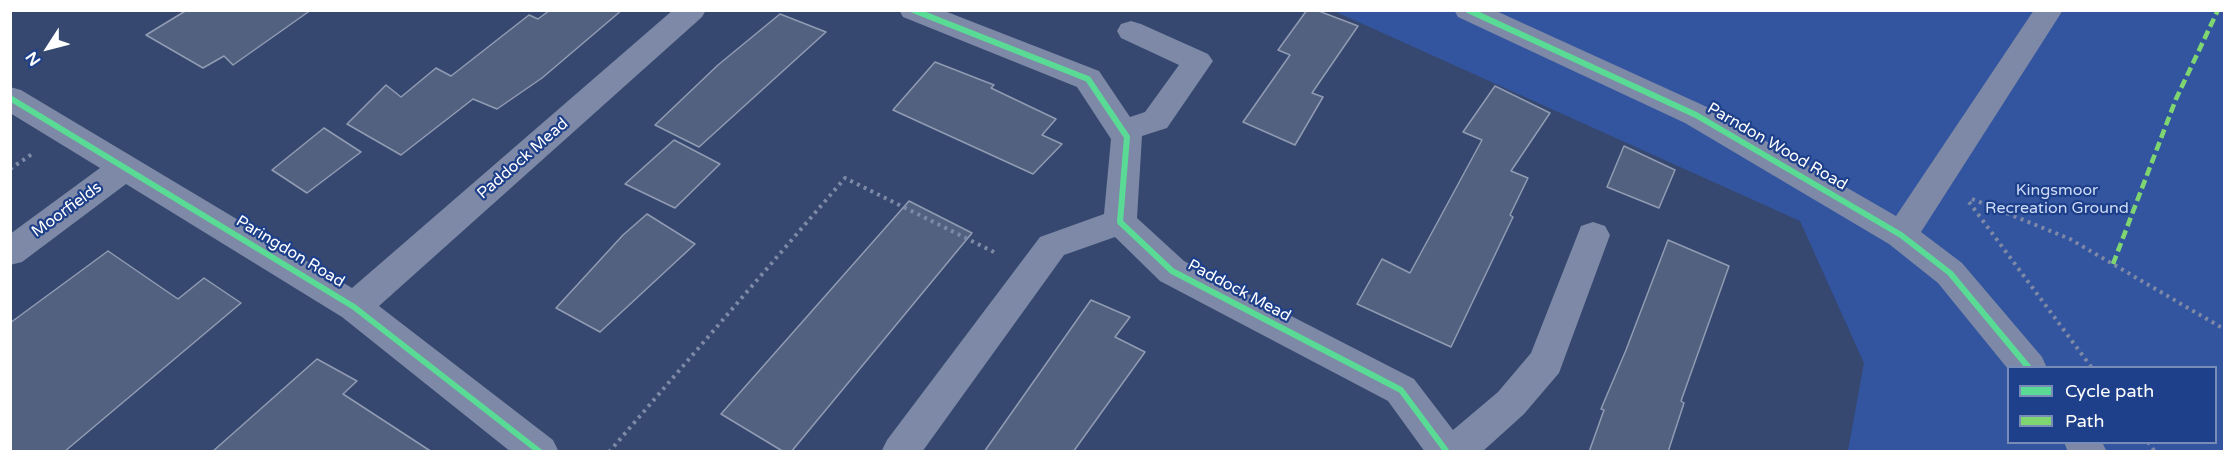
<!DOCTYPE html>
<style>
body{margin:0}
#map{position:relative;width:2235px;height:462px;overflow:hidden;background:#364870;font-family:"Varela Round",sans-serif}
canvas{display:block}
.frame{position:absolute;inset:0;border:12px solid #fff;pointer-events:none}
.legend{position:absolute;left:2007px;top:366px;width:210px;height:78px;box-sizing:border-box;background:#1e3f89;border:2px solid #788cb8;margin:0;padding:8px 10px;list-style:none;font-size:18px;color:#fff}
.legend li{display:flex;align-items:center;gap:12px;height:30px}
.legend b{width:30px;border:2px solid #788cb8}
.north{position:absolute;left:18px;top:18px;width:60px;height:60px;-webkit-text-stroke:4px #1e3f89;paint-order:stroke;rotate:234deg;font-size:16px;font-weight:700;line-height:24px;text-align:center;color:#fff}
.north::after{content:'';display:block;margin:auto;width:21px;height:27px;background:#fff;clip-path:polygon(50% 0,100% 100%,50% 72%,0 100%)}
</style>
<div id="map">
<canvas width="2235" height="462"></canvas>
<div class="frame"></div>
<ul class="legend">
<li><b style="height:8px;background:#5adb95"></b>Cycle path</li>
<li><b style="height:8px;background:#7fd670"></b>Path</li>
</ul>
<div class="north">N</div>
</div>
<script>
const ctx = document.querySelector('canvas').getContext('2d');
ctx.lineJoin = 'round';
function paint(path, color) { ctx.fillStyle = color; ctx.fill(path, 'evenodd'); }
const toPath = rows => new Path2D(rows.map(r => 'M' + r).join(''));
function strokePath(path, color, width, dash) { ctx.strokeStyle = color; ctx.lineWidth = width; ctx.lineCap = dash ? 'butt' : 'round'; ctx.setLineDash(dash || []); ctx.stroke(path); }
function write(font, color, halo, rows, align = 'center') {
  ctx.font = font + ' "Varela Round",sans-serif'; ctx.lineWidth = 4.5; ctx.setLineDash([]); ctx.textBaseline = 'middle'; ctx.strokeStyle = halo; ctx.fillStyle = color; for (const [text, x, y, turn = 0] of rows) {
    ctx.save(); ctx.translate(x, y); ctx.rotate((+turn || 0) * Math.PI / 180); ctx.textAlign = isNaN(turn) ? turn : align; if (halo) ctx.strokeText(text, 0, 0); ctx.fillText(text, 0, 0); ctx.restore();
  }
}
const green = toPath([
 [1334,11,2224,11,2224,451,1848,451,1864,363,1800,221],
 [2008,368,2216,368,2216,442,2008,442]
]);
const building = toPath([
 [187,10,311,10,233,65,224,56,203,68,146,35,187,10],
 [550,10,622,10,542,78,497,109,473,99,401,155,347,124,386,85,401,97,436,68,451,76,529,15,538,19,550,10],
 [1307,10,1316,10,1358,26,1312,93,1323,97,1295,145,1243,122,1290,55,1278,50,1307,10],
 [780,14,826,32,699,147,655,125,718,65,780,14],
 [935,62,994,85,991,88,1056,119,1042,135,1062,144,1033,174,893,110,935,62],
 [1495,86,1550,113,1511,171,1528,178,1510,215,1513,217,1451,347,1357,304,1382,259,1410,273,1482,140,1463,132,1495,86],
 [324,128,361,152,307,193,272,170,324,128],
 [674,140,720,164,675,208,625,184,674,140],
 [1624,146,1675,170,1659,208,1607,187,1624,146],
 [909,201,972,233,791,452,784,452,721,414,909,201],
 [647,214,695,244,600,332,556,308,623,235,647,214],
 [1668,240,1729,266,1681,401,1684,403,1668,452,1589,452,1604,410,1601,409,1626,350,1668,240],
 [108,251,178,299,204,278,241,303,64,452,10,452,10,323,108,251],
 [1091,300,1130,317,1115,337,1145,352,1073,452,984,452,1091,300],
 [317,359,357,381,343,394,432,452,212,452,317,359]
]);
const path = toPath([
 [10,169,32,154],
 [1972,199,2070,239,2224,329],
 [1969,202,2092,368],
 [2148,442,2155,452],
 [609,452,845,178,998,254]
]);
const minor = toPath([
 [673,10,706,10,702,17,379,306,553,440,559,452,511,452,342,317,126,184,22,262,10,265,10,234,100,168,10,113,10,87,21,90,352,288,673,10],
 [899,10,942,10,1099,71,1130,117,1145,112,1179,65,1121,38,1117,31,1121,24,1131,21,1141,24,1208,54,1213,61,1167,128,1142,136,1137,218,1184,261,1414,379,1453,430,1498,392,1531,353,1581,226,1593,222,1605,226,1610,235,1559,373,1524,414,1482,452,1425,452,1388,401,1160,281,1115,237,1064,255,922,452,881,452,887,440,1040,237,1104,214,1111,139,1077,87,903,17,899,10],
 [1454,10,1494,10,1707,107,1896,216,2034,10,2063,10,1921,232,1962,263,2042,357,2047,368,2008,368,2008,369,1938,283,1889,244,1685,123,1458,17,1454,10],
 [2064,442,2102,442,2107,452,2068,452,2064,442]
]);
const quiet = toPath([
 [2113,264,2176,99,2218,10]
]);
const cycleway = toPath([
 [913,10,1088,79,1127,137,1120,222,1172,271,1401,390,1447,452],
 [1468,10,1696,115,1901,235,1950,273,2029,368],
 [10,98,354,307,540,452]
]);
const streetNames = [
 ["Parndon Wood Road",1777,147,30],
 ["Paddock Mead",523,159,-41],
 ["Moorfields",67,210,-36],
 ["Paringdon Road",290,252,31],
 ["Paddock Mead",1239,291,28]
];
const parkNames = [
 ["Kingsmoor",2057,191],
 ["Recreation Ground",2057,209]
];
paint(green, '#3355a0');
paint(building, '#536181');
strokePath(building, '#919cb3', 1.5);
strokePath(path, '#7d89a6', 4, [3, 4.5]);
paint(minor, '#7d89a6');
strokePath(quiet, '#7fd670', 4.5, [9, 4.5]);
strokePath(cycleway, '#5adb95', 6);
write('16px', '#fff', '#1e3f89', streetNames);
write('16px', '#cedcf8', '#1e3f89', parkNames);
</script>
